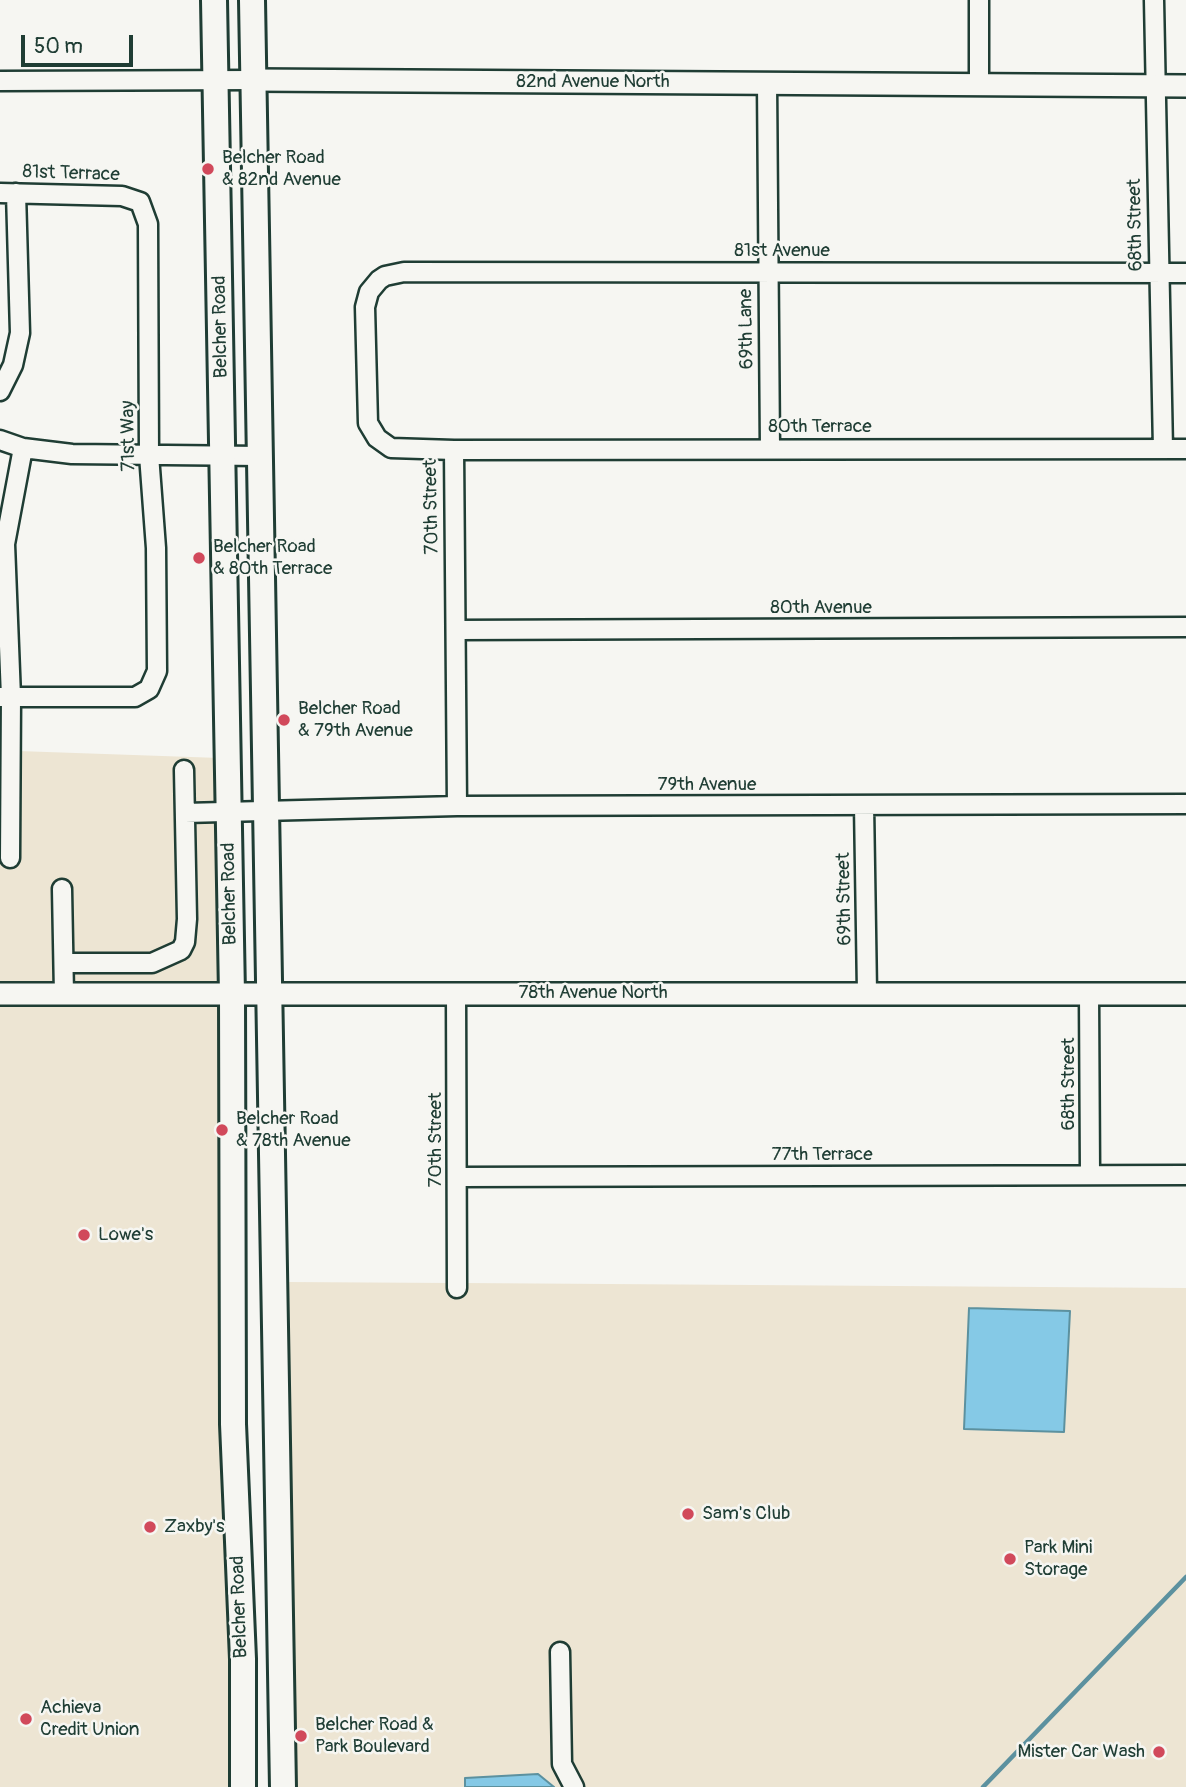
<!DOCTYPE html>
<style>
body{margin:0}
#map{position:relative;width:1186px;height:1787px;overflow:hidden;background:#f6f6f2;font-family:Pangolin,sans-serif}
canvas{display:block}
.scale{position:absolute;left:21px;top:35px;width:112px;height:32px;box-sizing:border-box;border:4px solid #1f3d34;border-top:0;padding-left:9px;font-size:21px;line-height:24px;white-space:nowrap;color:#1f3d34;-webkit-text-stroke:5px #f6f6f2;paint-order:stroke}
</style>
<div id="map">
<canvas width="1186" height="1787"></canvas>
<div class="scale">50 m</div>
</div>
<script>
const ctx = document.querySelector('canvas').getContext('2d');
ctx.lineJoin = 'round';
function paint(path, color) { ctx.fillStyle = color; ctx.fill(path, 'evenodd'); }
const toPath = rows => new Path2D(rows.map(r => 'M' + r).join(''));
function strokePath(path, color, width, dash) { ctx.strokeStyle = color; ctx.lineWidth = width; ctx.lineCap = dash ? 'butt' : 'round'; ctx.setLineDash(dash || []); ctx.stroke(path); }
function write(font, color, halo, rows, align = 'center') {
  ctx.font = font + ' Pangolin,sans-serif'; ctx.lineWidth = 5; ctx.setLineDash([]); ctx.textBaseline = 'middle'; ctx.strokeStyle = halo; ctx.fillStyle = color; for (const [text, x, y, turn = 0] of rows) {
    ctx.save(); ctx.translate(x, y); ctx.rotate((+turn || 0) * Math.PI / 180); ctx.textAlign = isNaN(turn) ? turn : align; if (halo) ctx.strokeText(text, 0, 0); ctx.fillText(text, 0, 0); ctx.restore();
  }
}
const built = toPath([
 [0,750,3,750,3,867,18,866,18,751,220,758,224,986,0,986],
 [0,1003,224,1003,235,1787,0,1787],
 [288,1282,449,1283,449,1296,463,1296,464,1283,1186,1288,1186,1787,583,1787,570,1762,567,1643,552,1644,555,1730,565,1787,554,1787,538,1774,465,1778,465,1787,293,1787]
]);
const water = toPath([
 [969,1308,1070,1311,1064,1432,964,1429,969,1308],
 [538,1774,554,1787,465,1787,465,1778,538,1774]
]);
const stream = toPath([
 [983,1787,1186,1577]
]);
const minor = toPath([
 [979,0,979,85],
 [1154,0,1163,449],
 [0,81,253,80],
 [767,83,770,448],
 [0,193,122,196,140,202,148,224,149,455,156,548,157,671,149,689,135,697,0,697],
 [0,391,13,365,20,333,16,193],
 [0,440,23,448,72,454,260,456],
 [454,450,1186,449],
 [457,630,1186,627],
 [864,805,867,992],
 [457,806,454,450,391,448,377,438,368,423,365,307,369,292,379,280,385,276,404,272,1186,273],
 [185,813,457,806,1186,804],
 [10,858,11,697,5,544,23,448],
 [62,889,64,994],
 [64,963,152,963,181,950,185,942,187,919,184,770],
 [456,993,457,1288],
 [1089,994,1090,1174],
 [458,1177,1186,1175],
 [560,1652,562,1764,574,1787]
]);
const tertiary = toPath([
 [253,80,1186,86],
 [0,994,1186,994]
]);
const secondary = toPath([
 [214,0,232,994,233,1424,243,1659,243,1787],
 [252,0,283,1787]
]);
const markers = [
 [208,169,7,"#d1495b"],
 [199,558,7,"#d1495b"],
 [284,720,7,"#d1495b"],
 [222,1130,7,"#d1495b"],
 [84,1235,7,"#d1495b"],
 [688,1514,7,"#d1495b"],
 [150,1527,7,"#d1495b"],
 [1010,1559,7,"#d1495b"],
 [26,1719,7,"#d1495b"],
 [301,1736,7,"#d1495b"],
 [1159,1752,7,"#d1495b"]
];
const streetNames = [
 ["82nd Avenue North",593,82],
 ["81st Terrace",71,174,2],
 ["68th Street",1136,225,-91],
 ["81st Avenue",782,251],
 ["Belcher Road",221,327,-91],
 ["69th Lane",747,329,-91],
 ["80th Terrace",820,427],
 ["71st Way",129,436,-91],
 ["70th Street",432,507,-91],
 ["80th Avenue",821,608],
 ["79th Avenue",707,785],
 ["Belcher Road",230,894,-91],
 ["69th Street",845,899,-91],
 ["78th Avenue North",593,993],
 ["68th Street",1069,1084,-90],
 ["70th Street",436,1140,-90],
 ["77th Terrace",822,1155],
 ["Belcher Road",240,1607,-92]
];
const poiNames = [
 ["Belcher Road",222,158],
 ["& 82nd Avenue",222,180],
 ["Belcher Road",213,547],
 ["& 80th Terrace",213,569],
 ["Belcher Road",298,709],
 ["& 79th Avenue",298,731],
 ["Belcher Road",236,1119],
 ["& 78th Avenue",236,1141],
 ["Lowe's",98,1235],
 ["Sam's Club",702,1514],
 ["Zaxby's",164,1527],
 ["Park Mini",1024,1548],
 ["Storage",1024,1570],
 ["Achieva",40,1708],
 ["Credit Union",40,1730],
 ["Belcher Road &",315,1725],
 ["Park Boulevard",315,1747],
 ["Mister Car Wash",1145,1752,"right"]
];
paint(built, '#ede5d3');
paint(water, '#85c9e6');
strokePath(water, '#5c919f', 2);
strokePath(stream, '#5c919f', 4.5);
strokePath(minor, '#1f3d34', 23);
strokePath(tertiary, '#1f3d34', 26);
strokePath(secondary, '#1f3d34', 30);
strokePath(minor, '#f6f6f2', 18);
strokePath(tertiary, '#f6f6f2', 21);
strokePath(secondary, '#f6f6f2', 24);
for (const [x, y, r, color] of markers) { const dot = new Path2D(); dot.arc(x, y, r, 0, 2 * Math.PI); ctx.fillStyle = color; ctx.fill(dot); strokePath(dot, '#f6f6f2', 2.5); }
write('19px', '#1f3d34', '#f6f6f2', streetNames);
write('19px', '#1f3d34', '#f6f6f2', poiNames, 'left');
</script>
